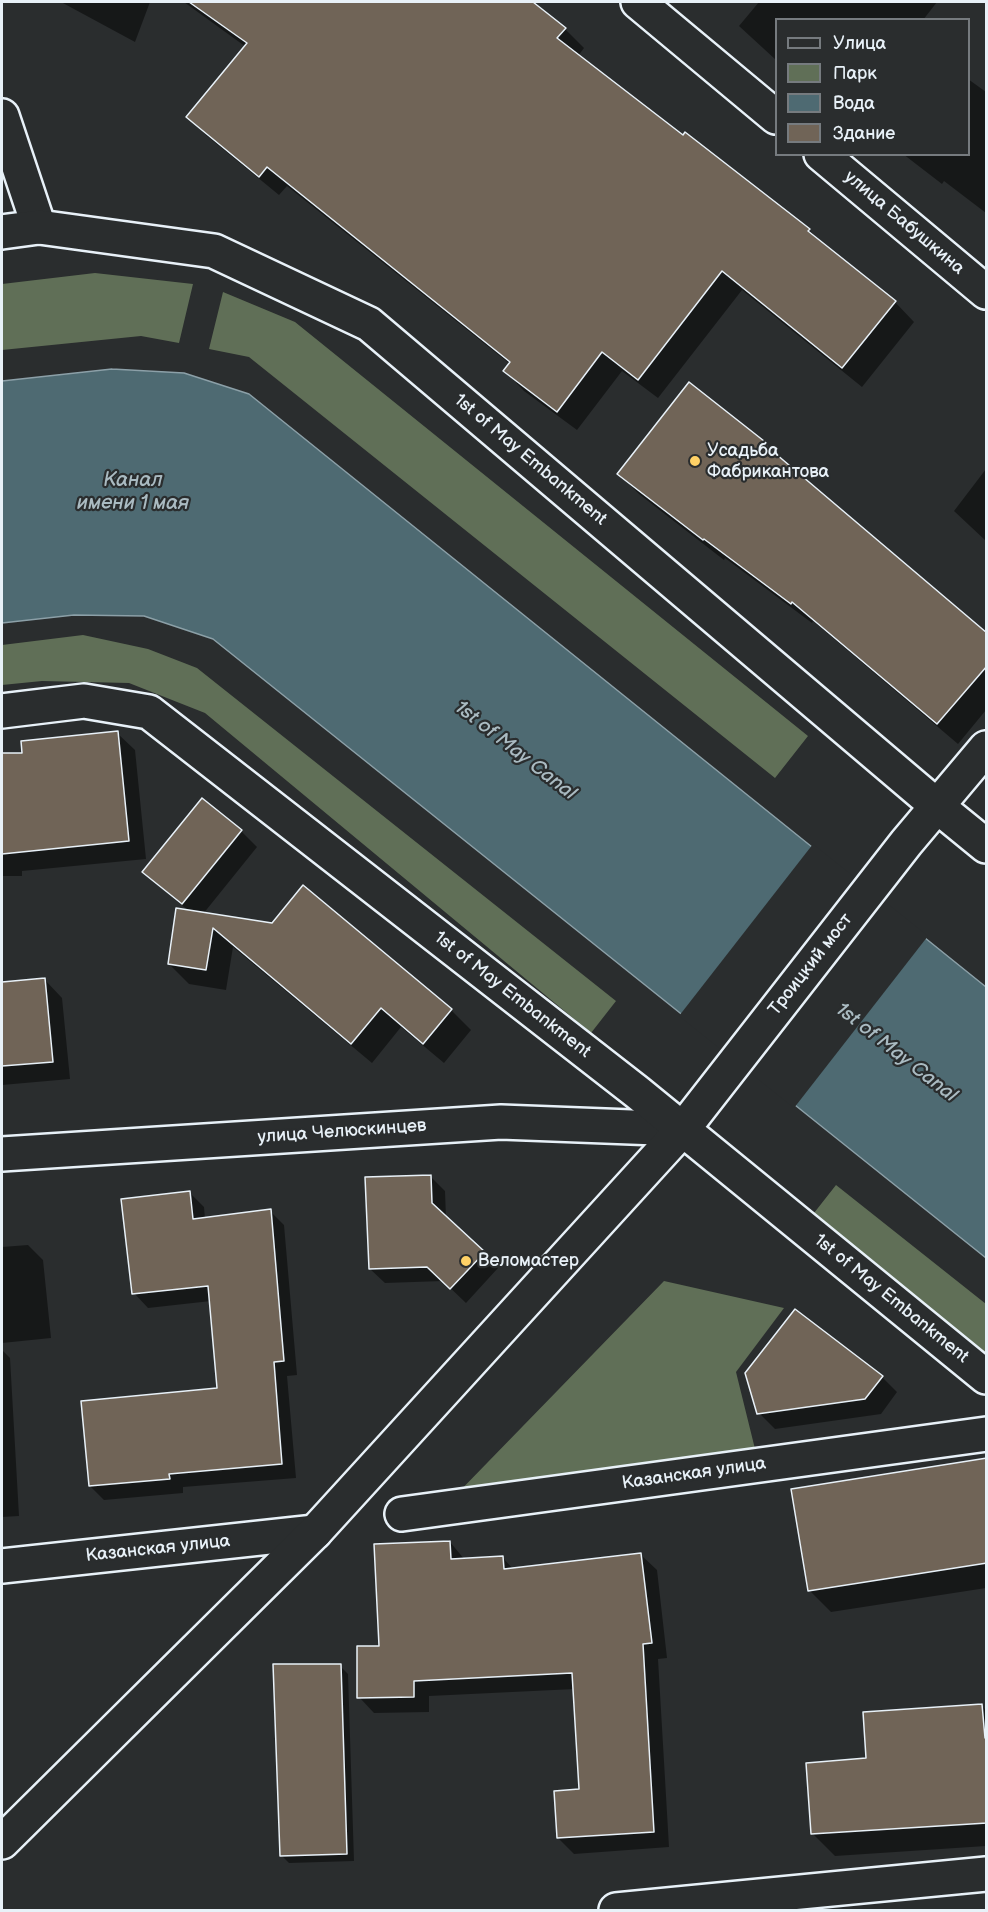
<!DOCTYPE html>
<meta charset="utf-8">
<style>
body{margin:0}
#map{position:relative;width:988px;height:1912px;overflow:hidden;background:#2a2d2e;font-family:"Balsamiq Sans",sans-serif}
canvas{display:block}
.frame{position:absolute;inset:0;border:3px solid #e8f1f8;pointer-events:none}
.legend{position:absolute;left:775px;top:18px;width:195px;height:138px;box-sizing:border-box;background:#2a2d2e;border:2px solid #767b7f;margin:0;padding:8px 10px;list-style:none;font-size:18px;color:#e8f1f8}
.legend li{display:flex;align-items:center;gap:12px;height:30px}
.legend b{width:30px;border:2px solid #767b7f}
</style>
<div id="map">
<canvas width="988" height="1912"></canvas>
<div class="frame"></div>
<ul class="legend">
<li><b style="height:8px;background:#2a2d2e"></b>Улица</li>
<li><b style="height:16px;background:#606f57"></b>Парк</li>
<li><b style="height:16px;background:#4e6a72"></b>Вода</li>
<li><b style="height:16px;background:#706457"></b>Здание</li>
</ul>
</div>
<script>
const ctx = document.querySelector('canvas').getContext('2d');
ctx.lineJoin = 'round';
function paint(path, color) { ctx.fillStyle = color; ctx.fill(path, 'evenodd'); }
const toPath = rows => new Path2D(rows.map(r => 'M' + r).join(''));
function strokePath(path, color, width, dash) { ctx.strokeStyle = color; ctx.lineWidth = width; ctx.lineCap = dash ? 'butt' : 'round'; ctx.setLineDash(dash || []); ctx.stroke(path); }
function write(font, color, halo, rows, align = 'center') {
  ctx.font = font + ' "Balsamiq Sans",sans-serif'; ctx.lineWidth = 4.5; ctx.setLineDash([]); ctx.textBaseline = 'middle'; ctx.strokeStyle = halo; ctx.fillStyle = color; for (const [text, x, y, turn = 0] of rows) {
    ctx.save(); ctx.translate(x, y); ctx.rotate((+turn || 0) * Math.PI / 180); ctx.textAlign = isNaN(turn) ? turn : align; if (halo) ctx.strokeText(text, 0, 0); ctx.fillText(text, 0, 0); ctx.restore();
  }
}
const green = toPath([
 [95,273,193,284,179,343,141,336,2,350,2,284],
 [223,292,295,322,808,736,775,778,249,357,209,349],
 [83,635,148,649,197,668,616,1001,591,1033,205,713,129,683,42,681,2,685,2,645],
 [836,1185,986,1304,986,1354,814,1213],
 [664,1281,784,1308,736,1372,756,1453,452,1499]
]);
const water = toPath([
 [112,369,184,373,249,394,986,987,986,1258,213,639,144,616,74,615,2,623,2,381,112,369]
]);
const pier = toPath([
 [813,844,928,936,794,1108,679,1016]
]);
const shadow = toPath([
 [61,2,150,2,135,42],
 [184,2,530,2,565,29,584,48,578,56,809,230,828,248,895,302,914,322,862,387,742,290,658,398,622,371,577,430,524,391,505,371,510,364,287,186,279,195,207,136,188,117,246,47],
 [759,2,937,2,923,20,776,20,776,60,739,26],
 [968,79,986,92,986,213,944,181,942,184,903,154,968,154],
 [689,384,763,442,784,463,986,635,986,710,958,744,813,621,812,623,725,558,724,560,639,494,619,474],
 [986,469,986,541,954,511],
 [117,733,135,750,146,859,22,871,22,876,2,876,2,755,24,755],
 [203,800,241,831,257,847,203,914,451,1010,471,1030,444,1063,401,1027,372,1063,233,947,226,990,189,984,169,964,190,912,160,887,144,872],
 [45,980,62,998,70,1079,2,1085,2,983],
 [430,1176,445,1191,446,1218,498,1268,466,1303,443,1281,385,1283,370,1269],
 [190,1193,204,1207,205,1219,270,1211,284,1225,297,1375,287,1376,296,1478,183,1487,183,1493,104,1500,90,1486,219,1390,211,1301,148,1308,134,1293],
 [28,1245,43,1260,51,1338,2,1343,2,1247],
 [2,1350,10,1358,19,1516,2,1517],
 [882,1377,897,1392,881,1414,775,1429,759,1413],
 [986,1460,986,1588,831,1612,809,1590],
 [450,1542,465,1560,503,1558,514,1570,641,1555,657,1570,667,1658,658,1659,669,1847,574,1854,558,1838,581,1790,575,1689,429,1696,429,1712,374,1713,359,1697,381,1648],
 [340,1666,348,1674,354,1861,289,1863,281,1855],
 [982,1706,986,1710,986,1846,835,1856,813,1834,868,1760]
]);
const building = toPath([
 [189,2,533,2,566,28,557,38,683,135,685,132,810,229,808,231,896,301,842,368,722,271,638,380,602,352,557,412,503,371,510,362,267,167,259,177,186,117,247,43,189,2],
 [689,382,764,441,763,443,987,633,987,666,937,724,792,602,791,604,704,539,703,540,617,474,689,382],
 [118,731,129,841,2,854,2,753,22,753,21,741,118,731],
 [202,798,242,830,182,904,142,872,202,798],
 [303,885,452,1009,423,1044,381,1008,351,1044,213,928,206,970,168,964,176,908,272,923,303,885],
 [45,978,53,1062,2,1066,2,982,45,978],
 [431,1175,432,1203,485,1252,450,1289,427,1267,369,1269,365,1177,431,1175],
 [190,1191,193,1219,271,1209,284,1361,274,1362,282,1464,169,1474,170,1479,89,1486,81,1401,217,1388,208,1286,132,1294,121,1199,190,1191],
 [795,1309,883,1376,865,1399,757,1414,745,1373,795,1309],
 [987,1458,987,1563,808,1591,791,1489,987,1458],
 [450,1541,451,1559,503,1556,504,1569,641,1553,652,1643,643,1644,654,1832,557,1838,554,1791,579,1789,572,1673,414,1681,414,1697,357,1698,357,1646,379,1646,374,1544,450,1541],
 [273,1664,341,1664,347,1854,280,1856,273,1664],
 [982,1704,985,1738,987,1738,987,1823,811,1834,806,1763,866,1758,863,1712,982,1704]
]);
const minor = toPath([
 [638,2,776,117],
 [2,116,39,227],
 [821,154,986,292],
 [2,1154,501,1122,683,1129],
 [402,1514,986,1434],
 [2,1566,315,1532],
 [616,1910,986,1874]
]);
const major = toPath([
 [2,232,39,227,214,251,369,324,937,806,986,846],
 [2,711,84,701,149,712,637,1092,986,1377],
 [2,1842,315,1532,683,1129,906,843,986,748]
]);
const markers = [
 [695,461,6,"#ffd166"],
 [466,1261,6,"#ffd166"]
];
const streetNames = [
 ["улица Бабушкина",904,223,40],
 ["1st of May Embankment",530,460,40],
 ["Троицкий мост",811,965,-52],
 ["1st of May Embankment",512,995,38],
 ["улица Челюскинцев",342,1132,-4],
 ["1st of May Embankment",891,1299,39],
 ["Казанская улица",694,1474,-8],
 ["Казанская улица",158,1549,-6]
];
const poiNames = [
 ["Усадьба",707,451],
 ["Фабрикантова",707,472],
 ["Веломастер",478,1261]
];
const waterNames = [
 ["Канал",133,481],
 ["имени 1 мая",133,504],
 ["1st of May Canal",515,751,38],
 ["1st of May Canal",896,1053,38]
];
paint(green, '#606f57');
paint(water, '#4e6a72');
strokePath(water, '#8ca0a8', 1.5);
paint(pier, '#2a2d2e');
paint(shadow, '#0007');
paint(building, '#706457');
strokePath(building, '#e8f1f8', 1.5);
strokePath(minor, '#e8f1f8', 38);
strokePath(major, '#e8f1f8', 38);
strokePath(minor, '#2a2d2e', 33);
strokePath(major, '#2a2d2e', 33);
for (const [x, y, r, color] of markers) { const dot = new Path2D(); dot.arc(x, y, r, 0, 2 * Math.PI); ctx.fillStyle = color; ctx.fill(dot); strokePath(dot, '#2a2d2e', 2); }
write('18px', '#e8f1f8', '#2a2d2e', streetNames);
write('18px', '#e8f1f8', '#2a2d2e', poiNames, 'left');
write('italic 20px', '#aabbc2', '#2a2d2e', waterNames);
</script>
